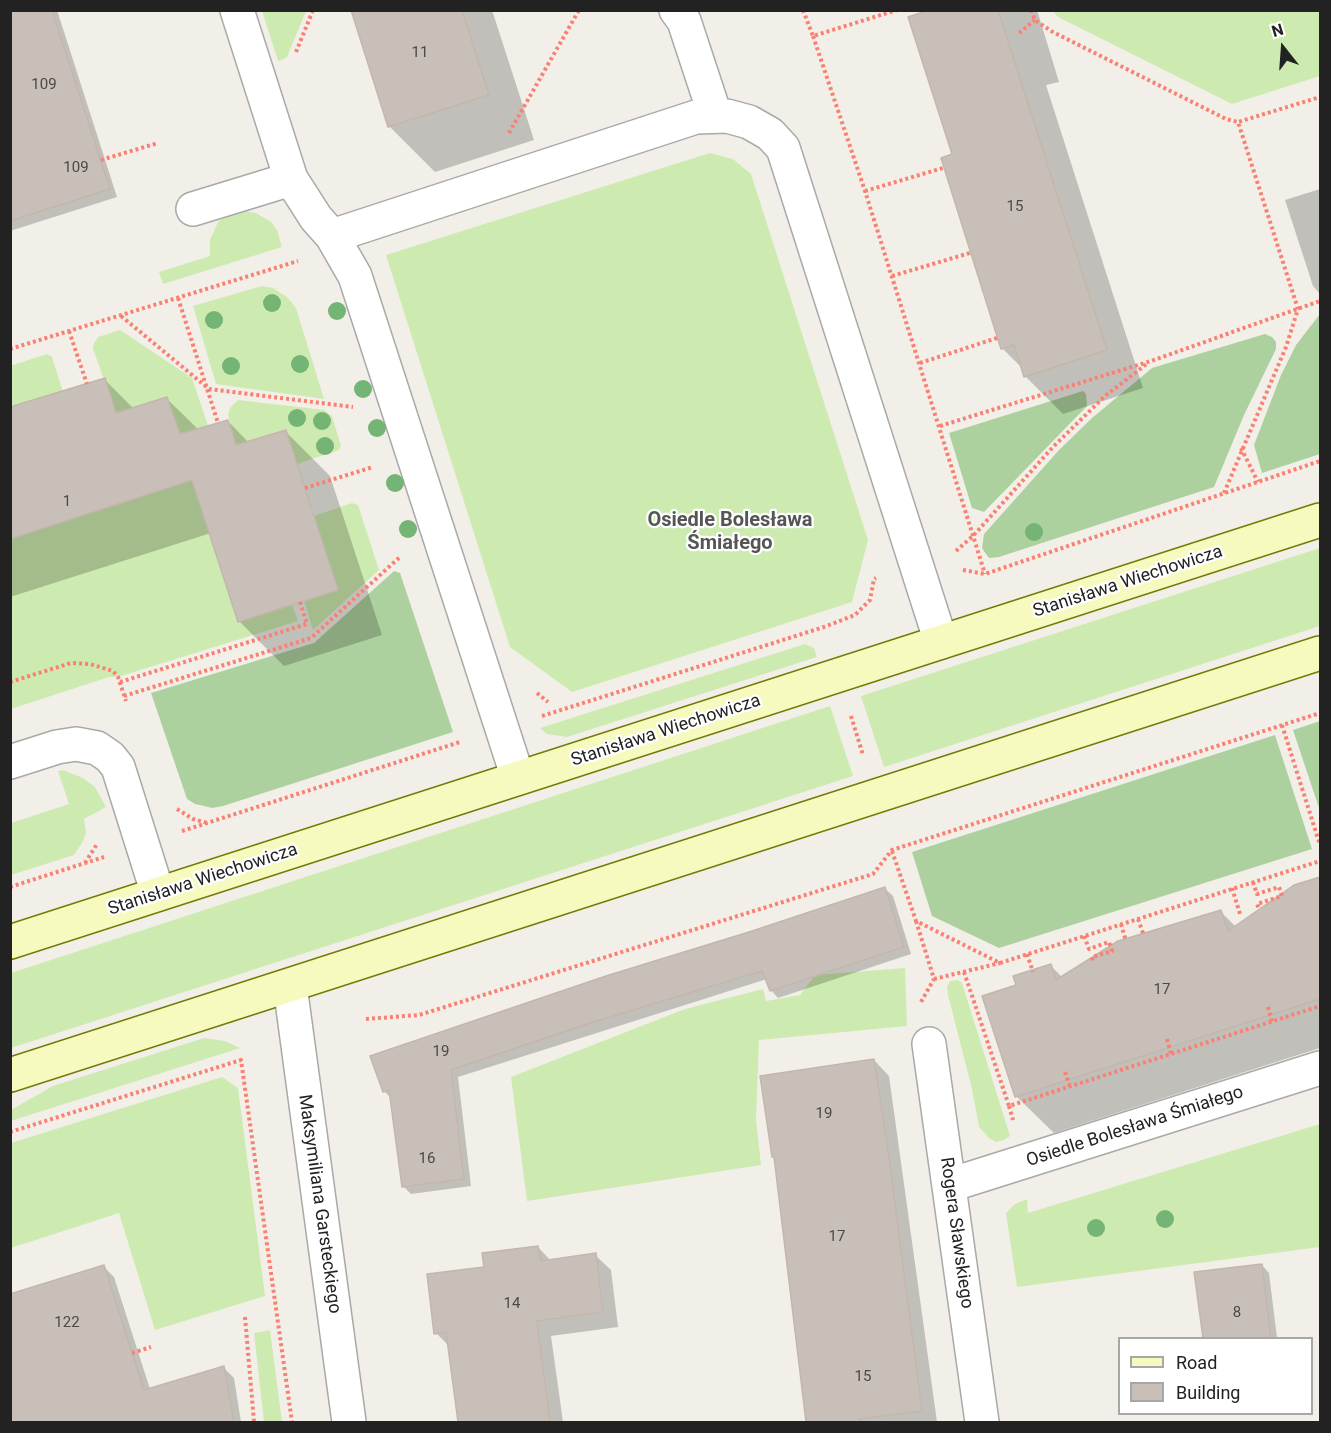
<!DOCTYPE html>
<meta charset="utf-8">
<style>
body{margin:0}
#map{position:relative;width:1331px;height:1433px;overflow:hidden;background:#f2efe9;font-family:Roboto,sans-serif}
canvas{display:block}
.frame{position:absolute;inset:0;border:12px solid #222;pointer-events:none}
.legend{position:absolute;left:1118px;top:1337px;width:195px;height:78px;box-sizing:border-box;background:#fff;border:2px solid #a7a7a7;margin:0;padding:8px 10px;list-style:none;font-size:18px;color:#222}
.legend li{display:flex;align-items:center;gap:12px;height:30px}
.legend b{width:30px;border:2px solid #a7a7a7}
.north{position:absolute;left:1253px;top:18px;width:60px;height:60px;-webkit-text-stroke:4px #fff;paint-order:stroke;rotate:343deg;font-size:16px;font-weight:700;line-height:24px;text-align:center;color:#222}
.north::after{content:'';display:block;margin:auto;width:21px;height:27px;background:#222;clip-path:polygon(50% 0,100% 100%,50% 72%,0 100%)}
</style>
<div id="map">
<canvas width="1331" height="1433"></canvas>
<div class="frame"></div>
<ul class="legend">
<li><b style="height:8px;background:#f7fabf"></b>Road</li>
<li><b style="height:16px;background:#c7bfb8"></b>Building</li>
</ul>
<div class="north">N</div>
</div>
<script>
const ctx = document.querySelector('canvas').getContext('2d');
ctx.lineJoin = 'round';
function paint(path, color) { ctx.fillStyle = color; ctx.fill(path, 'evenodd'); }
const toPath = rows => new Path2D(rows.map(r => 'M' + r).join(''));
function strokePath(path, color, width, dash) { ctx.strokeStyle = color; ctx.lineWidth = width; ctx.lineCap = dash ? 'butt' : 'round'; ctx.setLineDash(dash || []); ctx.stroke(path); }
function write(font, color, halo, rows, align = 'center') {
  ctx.font = font + ' Roboto,sans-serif'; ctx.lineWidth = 4.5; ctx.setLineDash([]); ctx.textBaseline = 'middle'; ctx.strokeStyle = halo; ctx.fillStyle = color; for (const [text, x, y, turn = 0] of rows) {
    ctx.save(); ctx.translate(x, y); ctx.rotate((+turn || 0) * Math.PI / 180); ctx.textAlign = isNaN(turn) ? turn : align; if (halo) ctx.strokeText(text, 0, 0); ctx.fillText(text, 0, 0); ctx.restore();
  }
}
const grass = toPath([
 [262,11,306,11,287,57,282,60,278,61],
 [1053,11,1320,11,1320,76,1232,104,1058,17],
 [710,153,733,159,751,174,868,540,852,602,572,692,510,647,386,255],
 [245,211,256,213,271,222,277,230,282,247,163,284,159,272,210,256,210,240,218,222,228,215],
 [262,286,273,288,287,297,296,308,324,399,216,384,193,306],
 [120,330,192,378,217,452,188,461,167,397,116,413,93,349,94,343,98,337],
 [47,354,52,357,74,427,25,443,11,400,10,366],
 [238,400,324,410,332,416,341,446,339,450,297,464,286,430,236,445,228,415,230,408],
 [192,480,238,622,292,605,298,621,118,677,109,677,11,709,10,539],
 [352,503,358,505,379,570,313,630,304,601,338,590,314,516],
 [1320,548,1320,626,884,767,861,696],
 [805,644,814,648,817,657,567,737,547,734,540,728],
 [830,706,853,776,11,1048,11,973],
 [63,770,83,778,95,787,106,807,84,819,86,833,83,841,74,855,11,875,11,823,69,804,58,771],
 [905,968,907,1026,759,1040,756,1119,761,1165,527,1201,511,1077,685,1009,763,989,766,1001,800,995,815,975],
 [958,980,962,983,1010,1136,1004,1140,996,1142,989,1138,979,1127,972,1089,948,995,947,987,950,981],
 [204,1038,225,1041,240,1048,11,1121,11,1110,53,1086],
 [222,1077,238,1088,265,1296,155,1330,119,1213,11,1248,11,1143],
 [1320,1124,1320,1247,1017,1287,1006,1213,1015,1204,1027,1199,1028,1213],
 [270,1330,282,1422,264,1422,254,1333]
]);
const forest = toPath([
 [1320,314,1320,454,1262,473,1254,445,1281,375,1296,345],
 [1265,334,1272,337,1276,342,1276,349,1244,415,1214,487,999,557,989,558,986,554,982,548,984,534,1059,450,1092,418,1152,368],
 [1083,391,1086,394,1087,406,984,512,972,508,949,433],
 [394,571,400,573,453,732,223,806,212,808,204,806,195,804,187,799,151,693,314,643],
 [1320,721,1320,811,1293,730],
 [1275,735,1312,849,999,948,932,916,912,852]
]);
const shadow = toPath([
 [10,10,57,10,117,197,10,231],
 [352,10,492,10,534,140,435,172,390,127],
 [934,10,1037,10,1059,82,1046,85,1143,388,1063,414,1026,377,1023,369,1002,348,954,155],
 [1320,189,1320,294,1313,286,1285,200],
 [105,380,134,409,167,399,199,430,228,421,249,443,285,431,330,476,382,635,284,666,239,621,211,533,10,597,10,410],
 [1320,879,1320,1048,1054,1133,1016,1096,1018,986,1051,966,1063,978,1221,912,1236,927,1294,886],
 [885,889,893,896,911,954,778,998,771,990,767,979,458,1077,471,1186,411,1194,403,1186,392,1099,384,1091,750,933],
 [874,1060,889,1076,937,1422,808,1422,775,1158,773,1157],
 [538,1247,551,1261,595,1255,611,1270,618,1327,551,1336,563,1422,458,1422,460,1422,450,1347,436,1333,486,1268],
 [1262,1265,1269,1273,1277,1338,1207,1338,1204,1335],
 [104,1267,114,1277,150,1389,224,1368,234,1378,241,1422,10,1422,10,1295]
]);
const building = toPath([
 [10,10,52,10,110,189,10,221,10,10],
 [351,10,462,10,489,95,388,127,351,10],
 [929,10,998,10,1107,350,1024,377,1014,345,1001,349,941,158,952,154,908,17,929,10],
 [105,378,116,413,167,397,180,434,228,420,236,445,286,430,338,590,238,622,192,480,10,539,10,407,105,378],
 [1320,877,1320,999,1015,1097,982,996,1016,985,1013,976,1051,964,1056,980,1118,941,1221,910,1228,931,1294,885,1320,877],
 [885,887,904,947,770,991,762,971,587,1024,451,1070,464,1179,402,1187,389,1090,383,1092,370,1056,606,976,749,932,885,887],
 [874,1059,888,1150,922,1411,859,1419,859,1422,806,1422,774,1157,772,1157,760,1076,874,1059],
 [538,1246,541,1261,596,1253,603,1312,537,1321,550,1422,458,1422,446,1332,434,1334,427,1274,484,1267,482,1253,538,1246],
 [1262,1264,1271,1338,1203,1338,1194,1272,1262,1264],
 [104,1265,144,1390,224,1366,234,1422,10,1422,10,1294,104,1265]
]);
const path = toPath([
 [803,10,813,36,897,10],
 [1031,10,1035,20,1051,31,1226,119,1238,122],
 [1019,33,1035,20],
 [813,36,865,191,985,574],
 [296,52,313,10],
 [509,133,579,10],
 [101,160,158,143],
 [865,191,943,168],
 [892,276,970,253],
 [178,298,218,423],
 [121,316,209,389,353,407],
 [69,331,87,384],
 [10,349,298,261],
 [920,363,997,338],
 [940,426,1151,361,1320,301],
 [1241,448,1258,482],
 [305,488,373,467],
 [1224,493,1286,347,1298,309,1238,122,1320,97],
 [956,551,973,536,1053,447,1105,396,1148,363],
 [963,570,985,574,1320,461],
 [10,682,71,663,90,664,113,671,118,677,126,701],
 [120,682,307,624,300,602],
 [537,693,548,702],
 [124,696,311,638,401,556],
 [542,716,824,627,855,615,870,600,874,579,876,578],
 [851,716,863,755],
 [1282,725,1320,845],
 [177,809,193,819,208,823],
 [182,831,460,742],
 [892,851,916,921,1000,963,1320,861],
 [85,863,97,844],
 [1253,882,1257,894,1279,887,1282,896,1257,904,1259,909],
 [10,887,104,857],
 [1232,888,1240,914],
 [1138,919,1144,936],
 [916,921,934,979,921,1002],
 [1121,924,1126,941],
 [1084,936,1089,949,1109,942,1112,951,1092,957,1093,962],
 [1027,954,1033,972],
 [964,972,1009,1106,1320,1006],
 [934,979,1000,963],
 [1268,1007,1272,1022],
 [366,1019,419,1015,873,874,892,850,1320,713],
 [1167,1039,1171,1054],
 [1065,1072,1070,1087],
 [1009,1106,1013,1120],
 [10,1132,241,1060,292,1422],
 [245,1317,254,1422],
 [132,1353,151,1347]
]);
const street = toPath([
 [237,10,291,179,316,218,332,236,355,276,518,778],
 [676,10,684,21,715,115],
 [193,209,291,179],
 [332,236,696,117,727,116,749,122,770,134,783,148,941,642],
 [10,762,57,747,76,744,97,748,110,757,118,767,158,894],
 [290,986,349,1422],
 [929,1044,982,1422],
 [950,1185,1320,1068]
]);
const secondary = toPath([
 [10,942,1320,520],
 [10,1075,1320,653]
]);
const trees = [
 [272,303],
 [337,311],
 [214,320],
 [300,364],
 [231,366],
 [363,389],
 [297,418],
 [322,421],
 [377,428],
 [325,446],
 [395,483],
 [408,529],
 [1034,532],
 [1165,1219],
 [1096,1228]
];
const numberNames = [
 ["11",420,53],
 ["109",44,85],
 ["109",76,168],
 ["15",1015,207],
 ["1",67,502],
 ["17",1162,990],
 ["19",441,1052],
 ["19",824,1114],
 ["16",427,1159],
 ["17",837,1237],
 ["14",512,1304],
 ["8",1237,1313],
 ["122",67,1323],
 ["15",863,1377]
];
const streetNames = [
 ["Stanisława Wiechowicza",1128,582,-18],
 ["Stanisława Wiechowicza",666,731,-18],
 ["Stanisława Wiechowicza",203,880,-18],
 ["Osiedle Bolesława Śmiałego",1135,1127,-18],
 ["Maksymiliana Garsteckiego",319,1204,82],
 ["Rogera Sławskiego",956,1233,82]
];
const neighbourhoodNames = [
 ["Osiedle Bolesława",730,521],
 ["Śmiałego",730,544]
];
paint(grass, '#cdebb0');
paint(forest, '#add19e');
paint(shadow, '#0003');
paint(building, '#c7bfb8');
strokePath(building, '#c4b6ab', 1.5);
strokePath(street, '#a9a9a9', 36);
strokePath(secondary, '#707d05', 36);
strokePath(path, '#fa8072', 4, [3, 3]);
strokePath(street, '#fff', 33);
strokePath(secondary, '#f7fabf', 33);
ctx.fillStyle = '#74b475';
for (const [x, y] of trees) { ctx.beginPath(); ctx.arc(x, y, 9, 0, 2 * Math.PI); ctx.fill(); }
write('15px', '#4b4948', null, numberNames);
write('18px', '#222', '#fff', streetNames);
write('bold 20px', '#555', '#fff', neighbourhoodNames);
</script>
